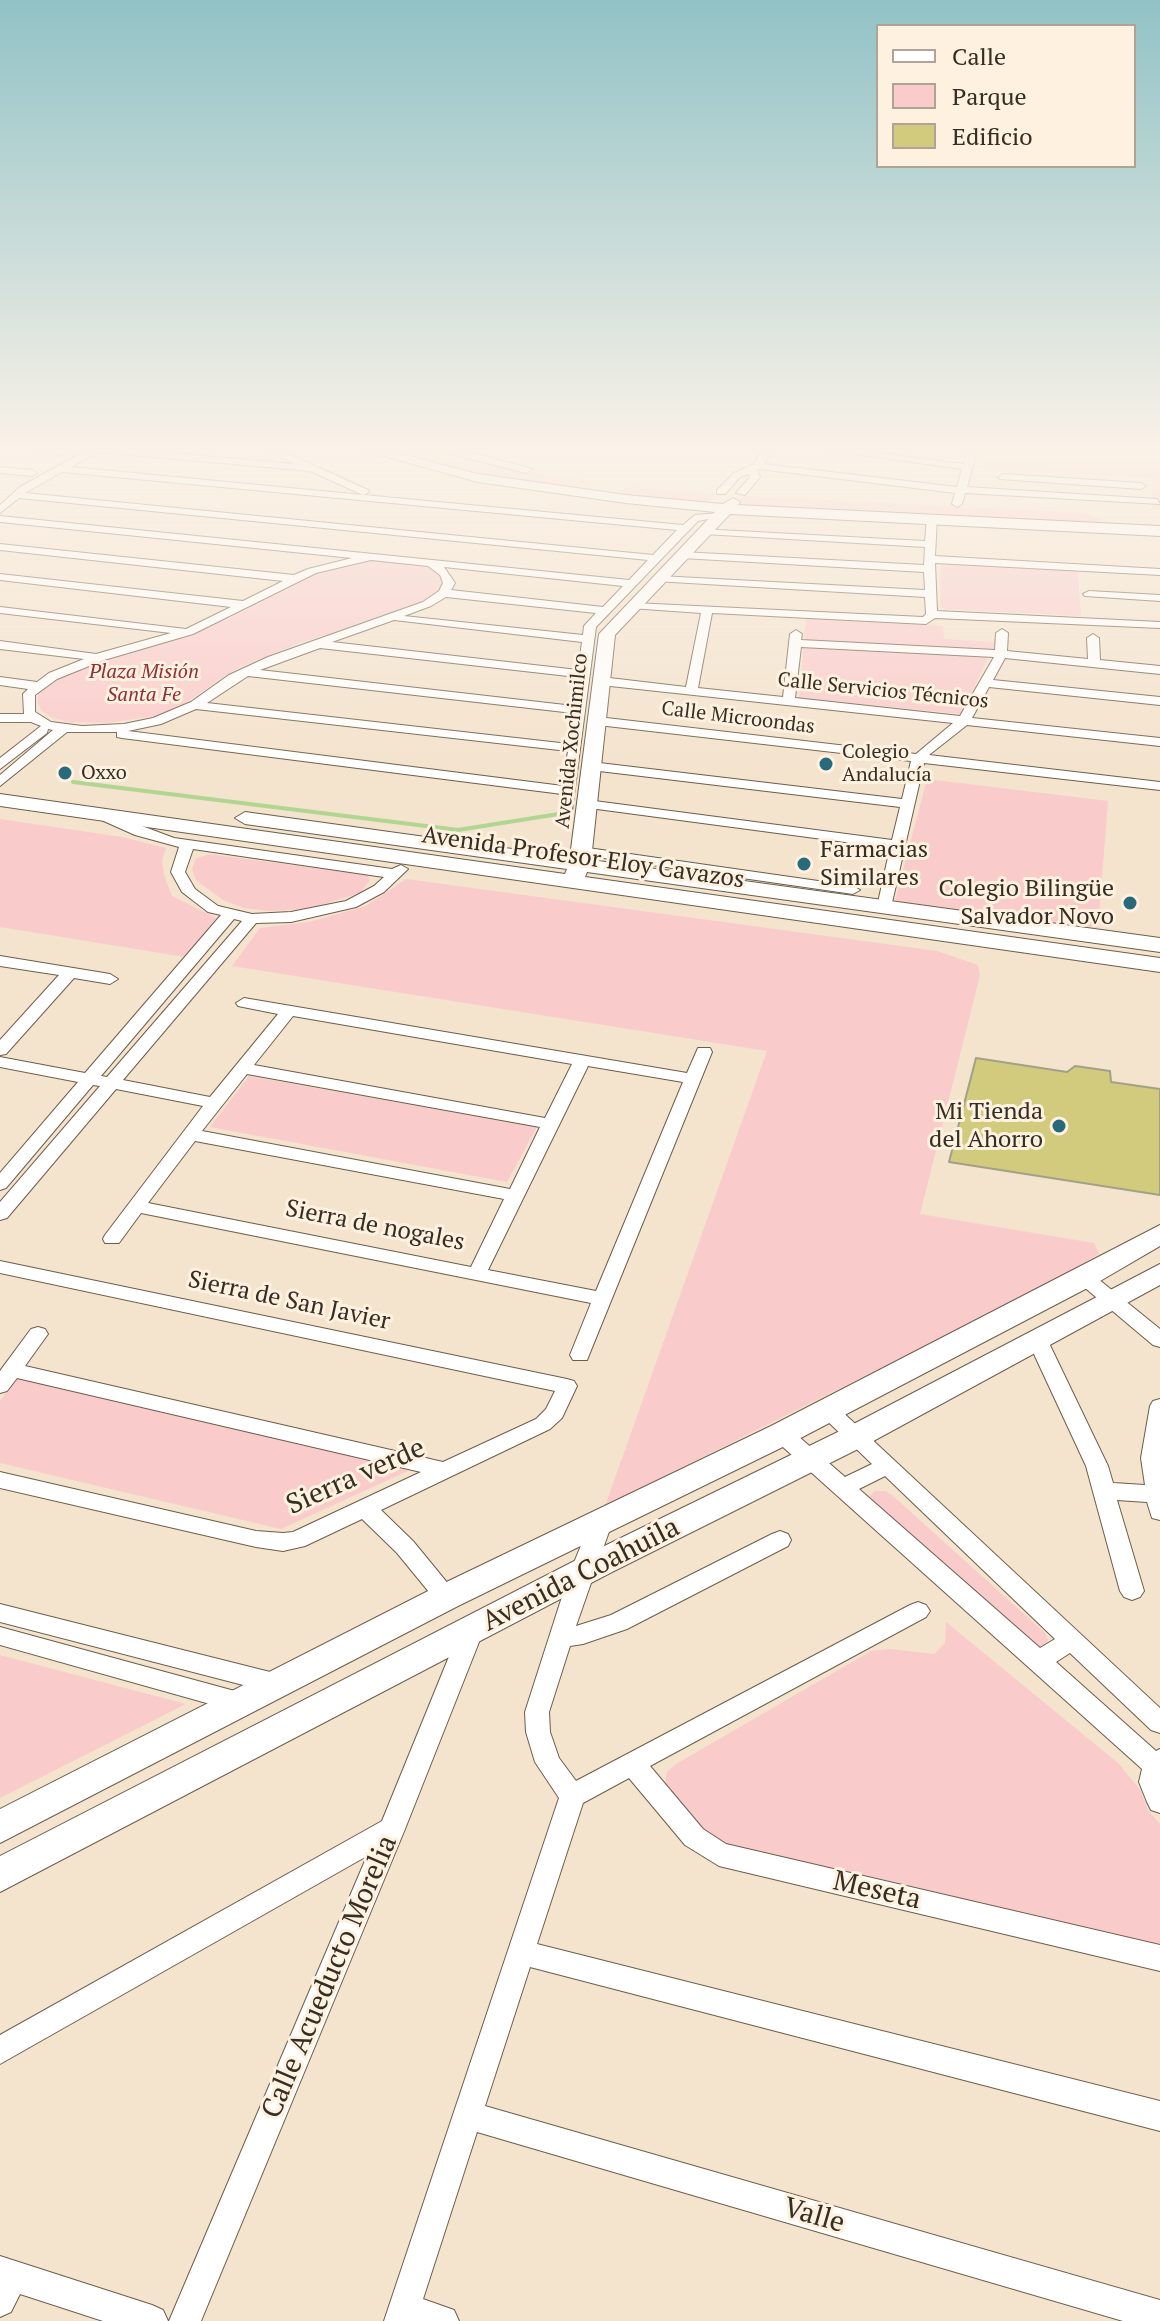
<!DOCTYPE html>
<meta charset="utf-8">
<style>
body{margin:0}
#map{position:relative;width:1160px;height:2321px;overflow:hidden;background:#f4e3cd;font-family:"PT Serif",serif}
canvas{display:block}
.legend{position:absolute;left:876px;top:24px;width:260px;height:144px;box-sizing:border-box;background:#fff1df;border:2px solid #aea395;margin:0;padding:10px 14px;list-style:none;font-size:24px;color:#352e25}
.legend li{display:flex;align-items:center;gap:16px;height:40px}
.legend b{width:40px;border:2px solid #aea395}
</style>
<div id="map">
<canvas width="1160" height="2321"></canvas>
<ul class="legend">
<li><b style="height:10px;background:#fff"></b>Calle</li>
<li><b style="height:22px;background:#facbcb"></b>Parque</li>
<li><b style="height:22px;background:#d2cb7d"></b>Edificio</li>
</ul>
</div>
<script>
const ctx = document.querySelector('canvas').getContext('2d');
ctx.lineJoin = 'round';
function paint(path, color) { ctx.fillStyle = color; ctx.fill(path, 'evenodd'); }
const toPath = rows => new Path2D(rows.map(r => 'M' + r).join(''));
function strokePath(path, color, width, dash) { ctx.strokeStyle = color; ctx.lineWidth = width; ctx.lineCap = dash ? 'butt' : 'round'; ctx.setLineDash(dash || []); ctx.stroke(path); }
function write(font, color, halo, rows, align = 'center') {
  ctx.font = font + ' "PT Serif",serif'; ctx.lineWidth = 6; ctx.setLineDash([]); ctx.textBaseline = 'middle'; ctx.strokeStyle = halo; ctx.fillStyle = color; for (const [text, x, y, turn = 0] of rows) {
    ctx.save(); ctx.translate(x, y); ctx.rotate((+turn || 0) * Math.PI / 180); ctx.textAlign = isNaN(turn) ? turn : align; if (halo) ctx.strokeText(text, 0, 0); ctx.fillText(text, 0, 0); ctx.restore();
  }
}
const green = toPath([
 [380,450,432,450,527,472,589,481,593,485,583,489,495,478],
 [982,450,1160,450,1160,510,1152,510,1153,478,979,468],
 [632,487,715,494,706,504,619,493,619,490],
 [744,496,1086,513,1102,519,1099,523,736,504],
 [385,560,421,565,436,571,440,574,443,586,427,600,355,627,302,642,236,669,181,706,156,716,106,723,69,722,53,718,42,711,37,702,38,693,51,681,93,662,145,648,230,618,316,573,353,563],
 [941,563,1070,569,1078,572,1081,616,945,609,940,607],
 [806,619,943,626,944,639,996,642,961,714,799,698],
 [927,779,1108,801,1098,928,895,901],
 [0,819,122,837,166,848,162,860,164,875,172,896,216,918,185,957,0,927],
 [209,854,367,875,370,880,360,893,308,909,270,911,244,908,223,900,196,880,192,869,196,859],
 [406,879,937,951,978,965,980,975,920,1214,1094,1243,1099,1254,1050,1283,605,1506,767,1051,232,966,260,928,309,922,366,906],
 [249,1076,537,1127,507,1182,210,1127],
 [17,1378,410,1470,281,1529,0,1463,0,1401],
 [875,1491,885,1491,892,1495,1045,1633,1048,1640,1045,1646,1040,1649,871,1504,870,1496],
 [946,1622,1118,1763,1141,1791,1148,1810,1160,1824,1160,1949,722,1845,700,1829,672,1795,665,1783,667,1772,676,1764,871,1651,890,1649,934,1654,945,1643],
 [0,1655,186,1704,0,1798]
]);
const stream = toPath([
 [73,782,458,830,565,813]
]);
const building = toPath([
 [976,1058,1067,1072,1075,1066,1110,1071,1111,1082,1160,1089,1160,1195,949,1162,976,1058]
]);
const street = toPath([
 [31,450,68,450,72,453,67,456,31,450],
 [87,450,138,450,294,464,267,450,280,450,368,490,369,492,364,495,683,525,695,515,719,513,724,516,698,521,596,627,572,810,567,811,560,807,562,794,122,738,117,737,117,732,67,732,0,786,0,775,53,730,48,729,47,733,0,769,0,758,41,726,31,722,0,722,0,714,24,714,23,694,28,689,0,685,0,677,37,682,49,673,84,659,0,649,0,641,96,654,171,633,0,613,0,607,186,629,231,607,0,580,0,574,243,601,283,581,0,550,0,544,294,575,308,569,352,558,0,522,0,516,629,580,648,560,19,498,0,513,0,505,20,487,87,450],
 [99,452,310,471,363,495,71,467,99,452],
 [62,472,677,530,653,555,25,493,62,472],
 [371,560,428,566,440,575,443,583,439,591,423,602,268,657,229,675,191,702,153,718,124,724,82,726,51,722,35,712,35,695,57,679,104,660,193,634,316,573,371,560],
 [444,567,623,586,603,607,451,590,455,583,444,567],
 [446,597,596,613,584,626,583,635,404,616,431,606,446,597],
 [394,620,582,642,578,670,332,642,394,620],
 [320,648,577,677,574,706,260,670,320,648],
 [248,676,573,713,569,744,207,703,248,676],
 [196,709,568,751,563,786,128,731,161,724,196,709],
 [762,450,772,450,764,464,957,487,962,469,827,450,857,450,963,464,967,450,977,450,967,487,1157,499,1160,504,965,493,962,504,957,507,952,504,955,493,759,469,757,470,760,477,745,495,736,493,750,477,749,474,740,477,725,494,717,494,717,490,734,473,754,464,762,450],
 [0,467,32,470,37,473,32,476,0,473,0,467],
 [1003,474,1141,483,1146,486,1141,489,1000,479,998,477,1003,474],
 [932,515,937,518,935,556,1160,569,1160,575,935,563,937,611,1160,622,1160,628,935,618,926,624,712,613,698,688,783,697,790,634,796,630,802,634,801,640,995,650,996,633,1002,629,1008,633,1007,651,1088,659,1087,638,1093,634,1099,638,1100,660,1160,666,1160,674,1005,658,993,680,1160,697,1160,705,989,687,972,718,1160,738,1160,746,967,725,929,755,1160,782,1160,790,924,763,891,907,884,911,877,907,890,848,582,807,580,804,587,800,892,840,900,807,591,770,584,766,591,762,902,799,911,761,598,725,592,721,598,717,916,754,953,723,601,685,595,681,601,677,686,687,701,613,630,608,628,606,634,603,923,617,926,614,925,597,655,581,653,579,659,576,925,590,924,572,682,558,677,555,682,552,924,565,925,547,704,534,699,531,700,529,925,541,927,518,932,515],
 [801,647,994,657,960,716,795,698,801,647],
 [1089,591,1160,595,1160,601,1085,596,1083,594,1089,591],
 [102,811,174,838,392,869,401,865,408,869,384,892,356,907,291,922,256,923,123,1080,210,1097,278,1014,238,1006,236,1003,244,998,687,1073,698,1048,710,1048,712,1052,587,1360,573,1360,570,1355,591,1303,141,1213,119,1243,105,1243,103,1239,105,1235,203,1106,116,1089,7,1218,0,1220,0,1202,100,1086,93,1085,6,1188,0,1190,0,1173,78,1082,0,1067,0,1057,85,1073,221,915,208,912,182,892,171,872,179,847,135,835,97,818,97,812,102,811],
 [193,849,384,877,374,886,346,901,291,912,252,914,218,906,195,889,185,872,193,849],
 [234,919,242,921,107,1077,101,1076,234,919],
 [293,1016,572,1064,545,1118,254,1065,293,1016],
 [588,1066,683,1082,596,1291,488,1270,588,1066],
 [247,1074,540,1127,510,1189,202,1131,247,1074],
 [195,1141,504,1199,471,1267,148,1203,195,1141],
 [581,847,853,886,860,890,853,894,576,854,576,848,581,847],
 [0,956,110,974,118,979,110,984,74,978,6,1054,0,1055,0,1040,59,975,0,966,0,956],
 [0,1261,567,1379,574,1381,577,1386,562,1418,550,1429,381,1510,413,1541,454,1591,458,1597,454,1603,446,1606,438,1603,397,1553,362,1519,305,1546,283,1551,256,1547,0,1488,0,1472,256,1531,283,1533,293,1532,421,1472,17,1378,7,1391,0,1393,0,1371,31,1329,38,1327,45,1329,48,1334,25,1366,443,1462,536,1419,546,1409,555,1391,0,1273,0,1261],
 [1085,1272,1092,1274,1160,1329,1160,1347,1153,1345,1078,1282,1075,1278,1078,1274,1085,1272],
 [1037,1332,1044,1334,1047,1339,1108,1466,1113,1483,1145,1485,1141,1458,1150,1406,1153,1401,1160,1399,1160,1520,1152,1518,1147,1502,1117,1500,1144,1591,1140,1597,1132,1600,1124,1597,1120,1591,1086,1466,1027,1339,1030,1334,1037,1332],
 [828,1403,835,1405,1160,1708,1160,1733,1151,1730,1070,1653,1056,1662,1156,1751,1160,1749,1160,1813,1151,1810,1147,1802,1139,1782,1142,1769,774,1439,771,1434,774,1429,790,1429,845,1477,872,1464,821,1415,818,1410,821,1405,828,1403],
 [885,1476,1055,1639,1040,1648,859,1489,885,1476],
 [601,1515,609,1517,612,1523,576,1626,611,1615,772,1534,780,1531,788,1534,791,1540,788,1546,627,1629,583,1644,570,1646,549,1712,550,1732,559,1758,576,1781,910,1605,918,1602,926,1605,930,1611,926,1617,650,1766,703,1829,726,1844,1160,1945,1160,1971,719,1866,685,1845,629,1778,583,1803,537,1944,1160,2101,1160,2131,530,1967,485,2106,1160,2300,1160,2321,1123,2321,477,2132,423,2299,454,2310,459,2321,384,2321,559,1798,535,1762,526,1732,525,1712,569,1575,590,1523,593,1517,601,1515],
 [0,1604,278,1674,287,1677,290,1684,287,1691,278,1694,0,1622,0,1604],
 [471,1623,479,1625,483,1632,405,1829,201,2321,169,2321,367,1856,0,2064,0,2035,382,1821,459,1632,463,1625,471,1623],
 [0,1627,242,1693,251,1696,254,1703,251,1710,242,1713,0,1645,0,1627],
 [0,2256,152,2305,163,2310,168,2321,103,2321,20,2294,11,2312,0,2317,0,2256]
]);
const secondary = toPath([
 [362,450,386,450,478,474,626,495,723,504,733,498,740,502,738,505,1160,526,1160,536,730,514,615,635,591,860,1160,938,1160,952,587,872,585,877,1160,958,1160,972,0,806,0,794,565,874,567,869,245,824,235,818,245,812,570,857,599,634,715,512,626,503,478,482,362,450],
 [435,450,461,450,533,469,526,473,435,450],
 [1160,1225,1160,1246,1095,1284,793,1442,458,1606,0,1843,0,1809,434,1588,771,1426,1160,1225],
 [1160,1264,1160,1285,866,1445,612,1572,0,1892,0,1856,588,1554,844,1429,1160,1264]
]);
const markers = [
 [826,764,8,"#266a7b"],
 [65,773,8,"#266a7b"],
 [804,864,8,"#266a7b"],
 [1130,903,8,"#266a7b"],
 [1059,1126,8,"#266a7b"]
];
const farParknames = [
 ["Plaza Misión",144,672],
 ["Santa Fe",144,695]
];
const farStreetnames = [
 ["Calle Servicios Técnicos",883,691,6],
 ["Calle Microondas",738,718,7],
 ["Avenida Xochimilco",572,741,-84]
];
const farPoinames = [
 ["Colegio",842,752],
 ["Andalucía",842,775],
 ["Oxxo",81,773]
];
const poiNames = [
 ["Farmacias",820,850,"left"],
 ["Similares",820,878,"left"],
 ["Colegio Bilingüe",1114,889],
 ["Salvador Novo",1114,917],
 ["Mi Tienda",1043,1112],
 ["del Ahorro",1043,1140]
];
const streetNames = [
 ["Avenida Profesor Eloy Cavazos",583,858,8],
 ["Sierra de nogales",375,1226,11],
 ["Sierra de San Javier",289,1301,12]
];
const nearStreetnames = [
 ["Sierra verde",356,1477,-24],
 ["Avenida Coahuila",581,1575,-27],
 ["Meseta",877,1891,13],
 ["Calle Acueducto Morelia",330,1977,-67],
 ["Valle",814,2216,16]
];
paint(green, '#facbcb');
strokePath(stream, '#b0d692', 4);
paint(building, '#d2cb7d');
strokePath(building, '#a2a187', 2);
strokePath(street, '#6d5e4a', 2);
strokePath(secondary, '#6d5e4a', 2);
paint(street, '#fff');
paint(secondary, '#fff');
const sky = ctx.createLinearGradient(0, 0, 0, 775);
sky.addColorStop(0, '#91c2c6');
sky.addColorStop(0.58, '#faf2e8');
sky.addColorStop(1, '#faf2e800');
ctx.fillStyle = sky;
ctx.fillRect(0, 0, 1160, 775);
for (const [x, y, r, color] of markers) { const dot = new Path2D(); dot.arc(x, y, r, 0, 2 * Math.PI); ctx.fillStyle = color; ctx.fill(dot); strokePath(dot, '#fff1df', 3); }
write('italic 20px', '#902f38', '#fff1df', farParknames);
write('20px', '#352e25', '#fff1df', farStreetnames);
write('20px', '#352e25', '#fff1df', farPoinames, 'left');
write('24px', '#352e25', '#fff1df', poiNames, 'right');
write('24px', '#352e25', '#fff1df', streetNames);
write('28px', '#352e25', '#fff1df', nearStreetnames);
</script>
